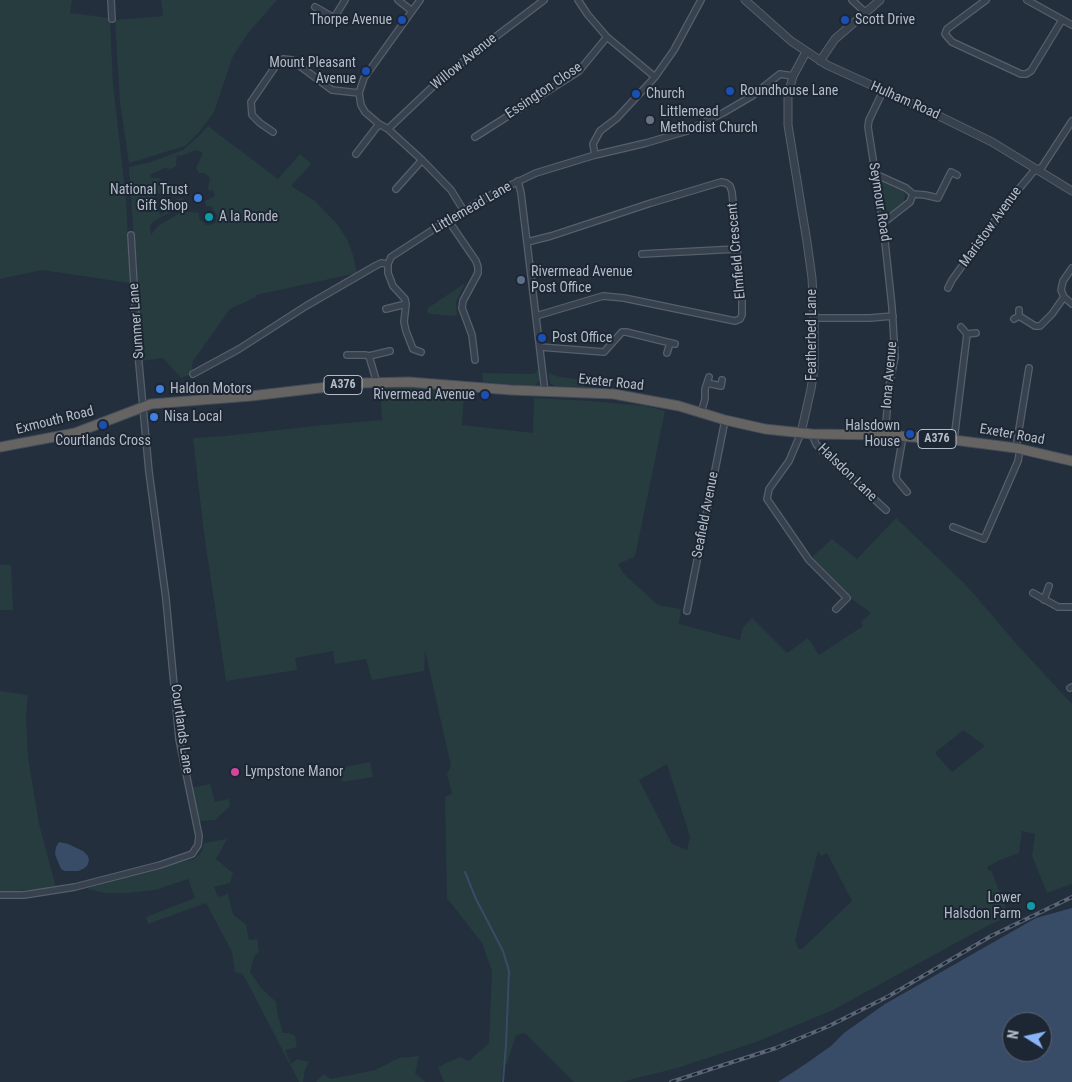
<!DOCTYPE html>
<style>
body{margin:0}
#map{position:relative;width:1072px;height:1082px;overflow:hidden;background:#242f3e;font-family:"Roboto Condensed",sans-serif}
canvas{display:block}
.north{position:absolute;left:1002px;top:1012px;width:50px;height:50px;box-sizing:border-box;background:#1d2633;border:1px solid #59626f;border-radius:50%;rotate:280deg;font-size:14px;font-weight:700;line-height:20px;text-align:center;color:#b4bcc9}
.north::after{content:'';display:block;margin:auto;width:18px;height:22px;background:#8ab4f8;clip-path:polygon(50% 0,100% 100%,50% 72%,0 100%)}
</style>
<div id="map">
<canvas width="1072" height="1082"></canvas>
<div class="north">N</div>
</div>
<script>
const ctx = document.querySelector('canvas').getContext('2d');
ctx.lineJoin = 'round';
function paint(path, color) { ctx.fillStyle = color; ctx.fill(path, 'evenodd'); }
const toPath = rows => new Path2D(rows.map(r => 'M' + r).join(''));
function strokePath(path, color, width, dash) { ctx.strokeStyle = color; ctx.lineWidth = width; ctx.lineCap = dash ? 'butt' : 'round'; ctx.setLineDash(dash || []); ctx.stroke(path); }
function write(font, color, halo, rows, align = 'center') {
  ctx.font = font + ' "Roboto Condensed",sans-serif'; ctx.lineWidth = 4; ctx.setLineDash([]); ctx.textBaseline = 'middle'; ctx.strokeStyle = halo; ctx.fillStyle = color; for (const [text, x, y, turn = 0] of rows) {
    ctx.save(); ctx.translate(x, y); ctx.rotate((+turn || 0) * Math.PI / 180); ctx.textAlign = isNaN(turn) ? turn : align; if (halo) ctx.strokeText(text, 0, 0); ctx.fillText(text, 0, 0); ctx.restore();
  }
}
const green = toPath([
 [0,0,72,0,70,13,110,18,113,84,126,199,130,283,42,270,0,279],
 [161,0,277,0,249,32,233,56,214,112,200,131,185,146,129,163,120,103,115,20,163,16],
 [208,126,278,179,300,154,311,164,291,186,315,201,337,224,347,239,353,255,357,273,256,295,256,297,230,309,193,361,191,374,181,378,163,358,142,361,129,167,151,162,183,150,199,136],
 [197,150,203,153,196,168,199,173,205,173,210,178,208,188,209,191,213,190,215,196,205,201,207,207,209,206,214,208,213,210,217,215,216,222,213,224,207,225,199,219,199,213,183,211,158,226,151,235,150,226,154,221,187,203,182,198,176,199,179,204,160,215,153,198,167,188,159,178,152,178,150,175,165,168,172,169,176,166,177,155,181,156],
 [882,181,903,190,905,194,904,202,890,213,886,211,881,185],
 [465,283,456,302,457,316,431,314,427,312,428,308],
 [539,366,539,381,536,385,530,386,483,382,482,373,531,374,536,373],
 [548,373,560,377,592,381,594,379,592,386,585,385,585,387,555,386,550,383],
 [380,388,423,388,464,392,462,425,533,433,534,398,590,401,646,406,665,411,636,552,634,557,618,564,619,566,625,575,658,605,681,609,679,624,740,640,743,627,752,618,787,653,808,638,819,655,863,626,861,622,871,613,849,597,810,559,832,539,857,559,896,518,965,584,1022,650,1072,704,1072,884,1047,893,1032,856,1035,834,1022,831,1019,853,1000,860,987,867,989,871,991,870,1009,916,987,926,831,1011,756,1042,677,1068,621,1082,574,1082,525,1033,516,1035,507,1063,503,1065,501,1082,444,1082,438,1067,460,1057,469,1061,489,1043,492,971,482,943,447,898,445,797,452,794,447,774,451,766,425,650,424,671,372,680,366,659,335,664,333,651,295,658,297,670,226,681,204,533,193,438,225,436,324,425,382,420],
 [963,730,985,746,952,772,935,753],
 [667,764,690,837,687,850,672,844,639,780],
 [818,851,821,856,827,853,852,901,802,949,798,949,795,940],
 [0,565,11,565,13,610,0,610],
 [0,691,28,695,26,714,28,758,39,824,56,887,0,893],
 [370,762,373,777,342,782,340,768],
 [210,784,215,802,229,799,230,806,215,820,199,821,191,788],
 [227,839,216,859,233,873,230,883,214,887,218,897,228,894,233,914,246,925,249,940,257,939,259,951,254,957,250,972,261,988,276,1002,278,1016,283,1033,289,1033,295,1036,297,1047,285,1050,291,1064,297,1059,309,1062,305,1069,303,1082,299,1082,243,974,235,972,232,952,206,903,148,924,146,917,195,898,188,879,155,890,127,893,105,893,88,889,92,884,112,878,194,859,201,853,204,843],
 [419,1056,415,1073,425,1082,316,1082,323,1074,331,1079,375,1070,399,1058]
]);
const water = toPath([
 [59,842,68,844,83,851,88,856,89,860,87,866,83,869,78,871,65,871,61,869,55,854,56,847],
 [1072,908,1072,1082,778,1082,807,1063,831,1046,844,1033,885,1004,1036,918],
 [1012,1022,1042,1022,1042,1052,1012,1052]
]);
const stream = toPath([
 [465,872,476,899,503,951,509,971,506,1045,503,1082]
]);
const minor = toPath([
 [111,0,112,19],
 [398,0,412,11],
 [420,0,364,78,359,93,361,105,365,112,379,124,388,129,422,160,451,190,464,211],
 [578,0,588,15,607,37,655,77],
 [852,0,866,13],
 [986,0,947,29,945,34,952,42,1021,74,1026,74,1031,71,1062,20],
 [1027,0,1072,25],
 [315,7,334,18,345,0],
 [883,91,869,120,868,127,883,223,892,307,895,357,889,387,885,435],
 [388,129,444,76,544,0],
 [273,132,260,123,252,115,251,102,279,61,283,59,292,60,332,90,359,93],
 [475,137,579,71,607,37],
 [356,154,379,124],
 [595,155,646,143,687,131,723,113,752,96,780,74,793,76],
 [875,174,906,188,913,194,910,202,883,223],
 [518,181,521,193,545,392],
 [396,189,422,160],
 [913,194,925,195,938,198,951,172,957,175],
 [448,220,476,261,478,267,478,273,463,301,462,308,472,335,475,360],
 [527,242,551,236,651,203,721,182,726,183,730,186,732,192,742,302,742,315,740,319,735,321,624,298,603,296,536,316],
 [642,254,737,249],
 [1072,268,1063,281,1061,290,1064,297,1072,304],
 [948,288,952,280,1008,202,1033,172,1042,167,1072,121],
 [386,309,406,304],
 [1019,316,1035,326,1040,326,1052,314,1064,297],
 [814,318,870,318,893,316],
 [1014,319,1019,316,1019,310],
 [961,327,967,334,976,333],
 [540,347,604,352,622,332,626,332,675,344],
 [421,352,413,349,406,331,404,322,406,304,405,299,393,286,388,273,388,264,391,257,448,220,496,192,536,173,595,155,593,144,600,131,617,118,655,77,674,50,701,0],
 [667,353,670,343],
 [347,355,365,355,369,356,377,383],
 [369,356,390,351],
 [193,374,239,349,306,306,375,266,381,263,388,264],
 [707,383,721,386,722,380],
 [701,413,705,399,705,389,709,377],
 [801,433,789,461,769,489,767,499,809,560,847,598,836,609],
 [812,434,816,444,824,453,886,510],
 [903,436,896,476,897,480,907,492],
 [954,440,967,334],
 [1016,448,1029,368],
 [953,527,984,539,1018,461,1020,449],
 [1033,593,1058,607,1072,607],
 [1044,600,1049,586],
 [687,611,725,420],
 [1070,688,1072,687],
 [0,895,24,895,75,887,160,865,192,854,198,845,199,836,179,739,166,599,149,472,138,353,131,235]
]);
const tertiary = toPath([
 [745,0,791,41,827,65,937,115,992,142,1072,191],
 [820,61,835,39,880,0],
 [801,433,811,389,814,369,814,318,812,278,807,242,788,125,788,95,793,76,806,52]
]);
const trunk = toPath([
 [0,447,75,433,151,404,251,396,362,383,409,382,511,390,614,394,679,406,725,420,765,429,812,434,885,435,954,440,1016,448,1072,461]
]);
const rail = toPath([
 [671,1082,776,1048,829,1026,889,996,991,936,1072,897]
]);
const markers = [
 [402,20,5,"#1a4fb4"],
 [845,20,5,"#1a4fb4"],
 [366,71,5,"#1a4fb4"],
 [730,91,5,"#1a4fb4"],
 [636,94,5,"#1a4fb4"],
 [650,120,5,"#6b7280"],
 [198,198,5,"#3f7fe0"],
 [209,217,5,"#0f9aa8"],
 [521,280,5,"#5c6f8a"],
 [542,338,5,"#1a4fb4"],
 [160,389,5,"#3f7fe0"],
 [485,395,5,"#1a4fb4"],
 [154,417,5,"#3f7fe0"],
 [103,425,5,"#1a4fb4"],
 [910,434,5,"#1a4fb4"],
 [235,772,5,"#d1479c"],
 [1031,906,5,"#0f9aa8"]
];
const shields = [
 [343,385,38],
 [937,439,38]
];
const shieldNames = [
 ["A376",343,385],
 ["A376",937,439]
];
const poiNames = [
 ["Thorpe Avenue",392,20,"right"],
 ["Scott Drive",855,20],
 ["Mount Pleasant",356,63,"right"],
 ["Avenue",356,79,"right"],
 ["Roundhouse Lane",740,91],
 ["Church",646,94],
 ["Littlemead",660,112],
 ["Methodist Church",660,128],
 ["National Trust",188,190,"right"],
 ["Gift Shop",188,206,"right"],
 ["A la Ronde",219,217],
 ["Rivermead Avenue",531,272],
 ["Post Office",531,288],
 ["Post Office",552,338],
 ["Haldon Motors",170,389],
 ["Rivermead Avenue",475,395,"right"],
 ["Nisa Local",164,417],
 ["Halsdown",900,426,"right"],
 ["House",900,442,"right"],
 ["Courtlands Cross",103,441,"center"],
 ["Lympstone Manor",245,772],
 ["Lower",1021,898,"right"],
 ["Halsdon Farm",1021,914,"right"]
];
const streetNames = [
 ["Willow Avenue",464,62,-39],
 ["Essington Close",544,91,-34],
 ["Hulham Road",905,101,24],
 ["Seymour Road",879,202,81],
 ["Littlemead Lane",472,208,-30],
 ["Maristow Avenue",991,227,-54],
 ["Elmfield Crescent",737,251,-95],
 ["Summer Lane",137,321,-94],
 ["Featherbed Lane",812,335,-90],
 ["Iona Avenue",890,375,-85],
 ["Exeter Road",611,383,6],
 ["Exmouth Road",55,421,-14],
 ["Exeter Road",1012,435,10],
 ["Halsdon Lane",847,473,44],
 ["Seafield Avenue",706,515,-79],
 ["Courtlands Lane",181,729,82]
];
paint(green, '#263c3f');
paint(water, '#394c67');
strokePath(stream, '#394c67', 2);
strokePath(minor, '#565f6c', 8);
strokePath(tertiary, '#565f6c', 9);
strokePath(trunk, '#434c59', 11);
strokePath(minor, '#38414e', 5.5);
strokePath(tertiary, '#38414e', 7);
strokePath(trunk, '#656462', 9);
strokePath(rail, '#5a6575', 4);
strokePath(rail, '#1d2633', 2, [5.5]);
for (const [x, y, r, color] of markers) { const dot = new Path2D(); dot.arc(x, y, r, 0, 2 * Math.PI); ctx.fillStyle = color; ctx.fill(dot); strokePath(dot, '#1d2633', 2); }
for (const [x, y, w] of shields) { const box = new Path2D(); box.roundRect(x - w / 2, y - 9.5, w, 19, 4); ctx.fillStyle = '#1d2633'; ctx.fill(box); strokePath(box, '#b4bcc9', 1); }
write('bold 12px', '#b4bcc9', null, shieldNames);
write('14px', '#b4bcc9', '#1d2633', poiNames, 'left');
write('14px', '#b4bcc9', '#1d2633', streetNames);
</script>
